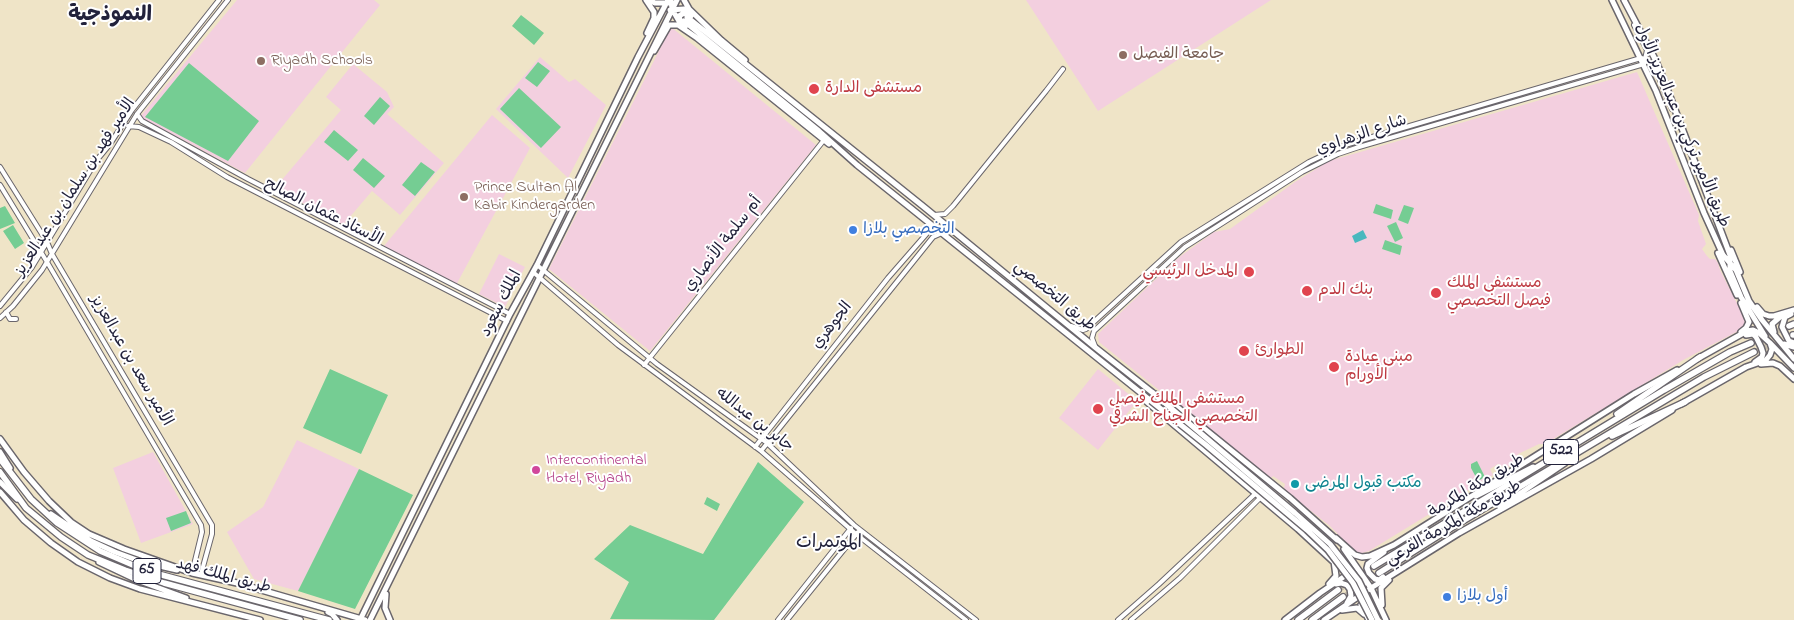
<!DOCTYPE html>
<meta charset="utf-8">
<style>
body{margin:0}
canvas{display:block;background:#efe4c7}
</style>
<canvas width="1794" height="620"></canvas>
<script>
const ctx = document.querySelector('canvas').getContext('2d');
ctx.lineJoin = 'round';
function paint(path, color) { ctx.fillStyle = color; ctx.fill(path, 'evenodd'); }
const toPath = rows => new Path2D(rows.map(r => 'M' + r).join(''));
function strokePath(path, color, width, dash) { ctx.strokeStyle = color; ctx.lineWidth = width; ctx.lineCap = dash ? 'butt' : 'round'; ctx.setLineDash(dash || []); ctx.stroke(path); }
function write(font, color, halo, rows, align = 'center') {
  ctx.font = font + ' "Indie Flower","Playpen Sans Arabic",sans-serif'; ctx.lineWidth = 4; ctx.setLineDash([]); ctx.textBaseline = 'middle'; ctx.strokeStyle = halo; ctx.fillStyle = color; for (const [text, x, y, turn = 0] of rows) {
    ctx.save(); ctx.translate(x, y); ctx.rotate((+turn || 0) * Math.PI / 180); ctx.textAlign = isNaN(turn) ? turn : align; if (halo) ctx.strokeText(text, 0, 0); ctx.fillText(text, 0, 0); ctx.restore();
  }
}
const built = toPath([
 [237,0,374,0,380,5,245,173,140,117],
 [1026,0,1271,0,1098,111],
 [671,27,816,145,650,351,549,269],
 [540,57,569,82,575,79,606,105,568,178,496,109],
 [353,64,387,92,394,107,387,114,444,163,400,215,372,191,343,225,275,188,341,110,326,97],
 [1637,72,1699,215,1698,221,1706,244,1702,249,1707,256,1710,259,1715,259,1718,263,1720,270,1745,319,1744,325,1740,330,1685,359,1545,444,1539,444,1518,454,1512,466,1504,467,1498,464,1490,469,1493,475,1369,551,1359,554,1355,552,1330,526,1288,493,1284,488,1285,484,1273,476,1270,479,1099,342,1098,334,1178,258,1214,232,1230,229,1295,182,1329,161],
 [492,115,530,148,455,287,384,246],
 [499,254,525,267,505,307,479,294],
 [1098,369,1137,401,1098,450,1059,418],
 [297,440,359,469,298,591,254,579,227,532,263,507],
 [153,452,193,524,141,543,113,468]
]);
const green = toPath([
 [521,15,544,33,534,45,512,26],
 [538,62,550,71,537,87,525,78],
 [189,63,259,121,228,161,145,117],
 [519,88,561,127,541,148,500,109],
 [380,97,390,106,374,125,364,116],
 [334,130,358,150,348,161,324,142],
 [363,158,385,176,374,188,353,170],
 [421,162,435,172,415,196,402,185],
 [1376,204,1393,210,1391,219,1373,213],
 [1404,205,1414,208,1408,224,1398,220],
 [5,206,15,223,0,229,0,208],
 [1396,222,1403,238,1395,242,1387,226],
 [13,225,24,243,15,249,3,231],
 [1385,240,1402,246,1400,255,1382,249],
 [330,369,388,395,361,454,303,428],
 [1477,461,1485,477,1478,481,1471,468,1471,464],
 [758,462,804,502,714,620,610,619,629,582,594,559,630,525,703,554],
 [359,469,413,495,355,609,298,591],
 [707,497,720,504,717,511,704,504],
 [186,511,191,523,171,531,166,518]
]);
const water = toPath([
 [1363,230,1367,238,1355,243,1352,236]
]);
const motorwayTunnel = toPath([
 [1751,343,1789,326],
 [1754,352,1791,336],
 [1338,590,1372,567],
 [1343,597,1379,573]
]);
const tertiary = toPath([
 [137,114,142,121,248,179,510,314],
 [128,126,139,127,171,142,227,177,507,321],
 [0,167,47,242,52,254,212,525,212,534,201,574],
 [0,185,47,262,201,525,202,532,192,573],
 [934,215,945,214,953,206,1046,91,1063,69],
 [537,265,657,364,767,443,854,525,976,620],
 [533,272,618,345,761,451,856,534,966,620],
 [0,306,32,267,96,161,110,144,132,110,219,0],
 [6,312,10,319,16,319],
 [0,318,13,306,42,270,137,114,228,0],
 [1071,326,1083,330,1086,329,1181,242,1309,162,1345,145,1641,58,1646,59,1655,68,1672,109],
 [1095,346,1092,338,1094,331,1185,247,1302,172,1338,154,1359,147,1644,64,1647,50,1634,25],
 [644,365,824,140],
 [755,447,888,278,929,231,929,223],
 [761,451,933,237,942,233],
 [778,620,851,528],
 [787,620,858,532],
 [1118,620,1159,584,1255,494],
 [1131,620,1180,578,1260,498]
]);
const primary = toPath([
 [646,0,654,12,654,18,647,33],
 [649,0,655,3,668,3],
 [671,0,672,9,680,23],
 [684,0,689,9,721,40,745,60],
 [1612,0,1656,91,1704,213,1723,255,1736,270,1749,301,1762,320,1794,359],
 [1624,0,1655,59,1663,78,1730,255,1730,271,1741,297,1765,336],
 [670,10,684,9,691,13],
 [687,17,924,207,1096,348,1153,393,1177,407,1196,422,1290,498,1337,540],
 [684,21,819,131,857,165,1151,401],
 [685,27,681,23,679,16,684,13,691,16],
 [654,51,669,25,678,25,697,38,829,144],
 [1731,250,1740,272],
 [1718,253,1737,295],
 [1741,303,1749,322,1746,328,1741,332],
 [1757,307,1763,314,1769,316,1774,316,1794,310],
 [1791,314,1785,317,1782,327,1789,341,1794,343],
 [1774,332,1772,324,1780,317],
 [1746,335,1753,334,1756,337,1761,347,1763,353,1762,357,1755,362],
 [1770,343,1794,368],
 [1784,344,1794,347],
 [1761,364,1773,363,1780,366,1794,379],
 [1147,402,1298,529,1336,564],
 [1681,404,1746,367,1766,360,1770,355,1772,349,1770,343,1759,333,1753,330,1747,331,1697,359],
 [0,439,24,472,49,501,71,522,89,534,124,549,192,573,237,583,365,620],
 [0,452,10,468],
 [0,482,17,499],
 [0,492,24,520,51,543,78,562,110,578,140,589,260,620],
 [1476,496,1533,467],
 [1500,507,1565,463],
 [51,514,91,541,115,552,142,562,177,570],
 [1336,538,1355,555,1362,557,1370,556,1394,545,1634,394,1677,370],
 [1344,549,1371,588,1386,620],
 [99,562,137,580,186,598],
 [1383,577,1379,580,1375,579,1369,573,1367,568,1368,564,1384,552],
 [1329,584,1336,576,1334,561],
 [1336,584,1341,583,1347,585,1350,589,1351,596,1347,603],
 [386,594,385,608,390,620],
 [1361,605,1369,620],
 [1382,605,1381,588,1389,580],
 [1342,610,1357,608,1364,614],
 [328,612,332,614,337,620],
 [360,620,510,314,537,265,638,57,668,0],
 [370,620,677,0],
 [1285,620,1320,593,1345,576,1353,576,1359,577,1365,583],
 [1324,620,1371,588,1459,533,1591,459,1672,410]
]);
const motorway = toPath([
 [1789,326,1794,324],
 [1793,335,1794,335],
 [1617,414,1700,357],
 [1612,436,1685,402],
 [0,459,31,499,57,523,100,551,147,571,329,620],
 [0,472,26,508,61,537,88,555,125,570,164,583,300,620],
 [1374,566,1664,390,1730,352,1751,343],
 [1379,573,1441,534,1704,377,1754,352],
 [1298,620,1338,590],
 [1312,620,1343,597]
]);
const primaryBridge = toPath([
 [1153,393,1295,513,1330,544,1359,581,1378,620],
 [1151,401,1206,445,1307,530,1328,550,1353,583,1372,620]
]);
const markers = [
 [1123,55,5,"#8d6e63"],
 [261,61,5,"#8d6e63"],
 [814,89,6,"#e0444e"],
 [464,197,5,"#8d6e63"],
 [853,230,5,"#3f7fe0"],
 [1249,272,6,"#e0444e"],
 [1307,291,6,"#e0444e"],
 [1436,293,6,"#e0444e"],
 [1244,351,6,"#e0444e"],
 [1334,367,6,"#e0444e"],
 [1098,409,6,"#e0444e"],
 [536,470,5,"#d1479c"],
 [1295,484,5,"#0f9aa8"],
 [1447,597,5,"#3f7fe0"]
];
const shields = [
 [1561,452,35],
 [147,571,28]
];
const shieldNames = [
 ["522",1561,452],
 ["65",147,571]
];
const educationNames = [
 ["جامعة الفيصل",1133,55],
 ["Riyadh Schools",271,61],
 ["Prince Sultan Al",474,188],
 ["Kabir Kindergarden",474,206]
];
const healthNames = [
 ["مستشفى الدارة",825,89],
 ["المدخل الرئيسي",1238,272,"right"],
 ["مستشفى الملك",1447,284],
 ["فيصل التخصصي",1447,302],
 ["بنك الدم",1318,291],
 ["الطوارئ",1255,351],
 ["مبنى عيادة",1345,358],
 ["الأورام",1345,376],
 ["مستشفى الملك فيصل",1109,400],
 ["التخصصي الجناح الشرقي",1109,418]
];
const streetNames = [
 ["طريق الأمير تركي بن عبدالعزيز الأول",1681,126,67],
 ["شارع الزهراوي",1362,136,-19],
 ["الأمير فهد بن سلمان بن عبدالعزيز",76,188,-57],
 ["الأستاذ عثمان الصالح",323,213,27],
 ["أم سلمة الأنصاري",724,245,-52],
 ["طريق التخصصي",1054,297,40],
 ["الملك سعود",502,304,-63],
 ["الجوهري",833,326,-52],
 ["الأمير سعد بن عبدالعزيز",130,361,60],
 ["جابر بن عبدالله",754,421,38],
 ["طريق مكة المكرمة",1477,487,-31],
 ["طريق مكة المكرمة الفرعي",1454,524,-30],
 ["طريق الملك فهد",223,577,15]
];
const shopNames = [
 ["التخصصي بلازا",863,230],
 ["أول بلازا",1457,597]
];
const hotelNames = [
 ["Intercontinental",546,461],
 ["Hotel, Riyadh",546,479]
];
const cultureNames = [
 ["مكتب قبول المرضى",1305,484]
];
const neighbourhoodNames = [
 ["الموتمرات",829,544]
];
const districtNames = [
 ["النموذجية",110,17]
];
paint(built, '#f3cfdf');
paint(green, '#75cd93');
paint(water, '#49b8be');
strokePath(motorwayTunnel, '#c6bdab', 5.5, [5.5, 3]);
strokePath(tertiary, '#6a666c', 6);
strokePath(primary, '#6a666c', 8);
strokePath(motorway, '#6a666c', 8);
strokePath(tertiary, '#fff', 4);
strokePath(primary, '#fff', 5);
strokePath(motorway, '#fff', 5.5);
strokePath(primaryBridge, '#6a666c', 8, []);
strokePath(primaryBridge, '#fff', 5);
for (const [x, y, r, color] of markers) { const dot = new Path2D(); dot.arc(x, y, r, 0, 2 * Math.PI); ctx.fillStyle = color; ctx.fill(dot); strokePath(dot, '#fff', 2); }
for (const [x, y, w] of shields) { const box = new Path2D(); box.roundRect(x - w / 2, y - 12.5, w, 25, 4); ctx.fillStyle = '#fff'; ctx.fill(box); strokePath(box, '#22223b', 1); }
write('bold 15px', '#22223b', null, shieldNames);
write('16px', '#785e54', '#fff', educationNames, 'left');
write('16px', '#be3a42', '#fff', healthNames, 'left');
write('16px', '#22223b', '#fff', streetNames);
write('16px', '#366cbe', '#fff', shopNames, 'left');
write('16px', '#b23c85', '#fff', hotelNames, 'left');
write('16px', '#0d838f', '#fff', cultureNames, 'left');
write('18px', '#22223b', '#fff', neighbourhoodNames);
write('bold 21px', '#22223b', '#fff', districtNames);
</script>
